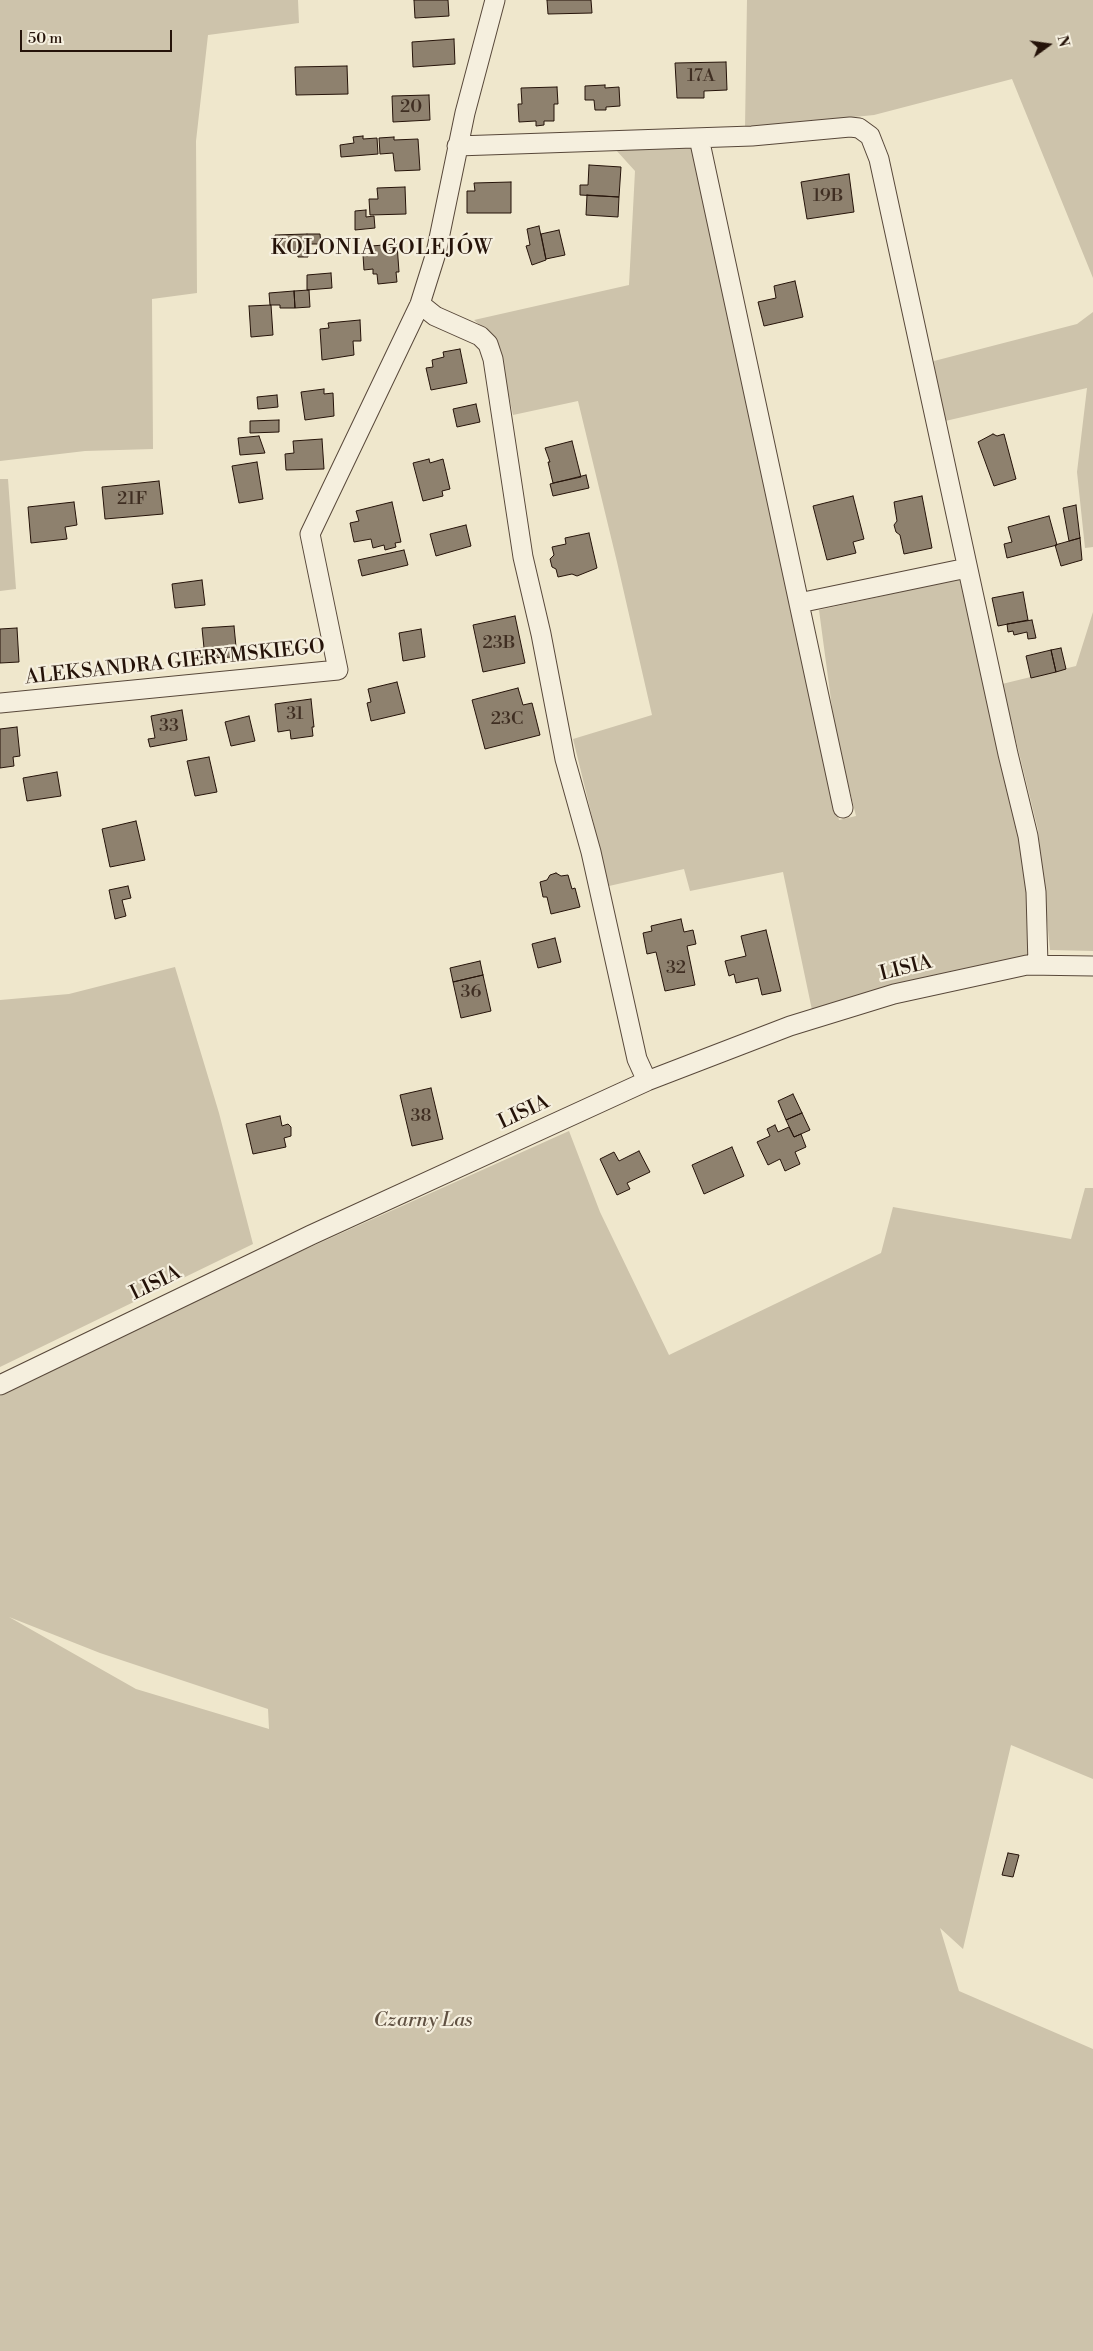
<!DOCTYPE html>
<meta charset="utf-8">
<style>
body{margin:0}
#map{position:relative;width:1093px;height:2351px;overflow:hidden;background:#efe7cc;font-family:"Libre Bodoni",serif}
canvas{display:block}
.north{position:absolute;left:1023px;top:20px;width:50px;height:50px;-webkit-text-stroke:4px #f5efde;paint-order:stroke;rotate:76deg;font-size:14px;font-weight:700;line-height:20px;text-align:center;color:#251309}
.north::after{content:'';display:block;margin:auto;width:18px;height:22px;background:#251309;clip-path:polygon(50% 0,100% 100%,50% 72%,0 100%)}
.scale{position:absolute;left:20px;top:30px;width:152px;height:22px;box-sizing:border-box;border:2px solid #251309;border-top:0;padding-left:6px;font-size:15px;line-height:18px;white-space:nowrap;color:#251309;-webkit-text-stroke:4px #f5efde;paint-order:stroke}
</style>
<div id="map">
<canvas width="1093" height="2351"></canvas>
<div class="north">N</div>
<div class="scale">50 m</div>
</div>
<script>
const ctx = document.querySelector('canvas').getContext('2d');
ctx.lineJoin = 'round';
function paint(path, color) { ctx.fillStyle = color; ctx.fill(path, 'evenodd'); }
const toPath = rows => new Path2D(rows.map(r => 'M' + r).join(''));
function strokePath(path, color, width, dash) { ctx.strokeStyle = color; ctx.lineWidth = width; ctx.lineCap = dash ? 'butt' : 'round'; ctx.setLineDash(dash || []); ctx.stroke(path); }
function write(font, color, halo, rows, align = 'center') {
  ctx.font = font + ' "Libre Bodoni",serif'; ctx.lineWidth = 4.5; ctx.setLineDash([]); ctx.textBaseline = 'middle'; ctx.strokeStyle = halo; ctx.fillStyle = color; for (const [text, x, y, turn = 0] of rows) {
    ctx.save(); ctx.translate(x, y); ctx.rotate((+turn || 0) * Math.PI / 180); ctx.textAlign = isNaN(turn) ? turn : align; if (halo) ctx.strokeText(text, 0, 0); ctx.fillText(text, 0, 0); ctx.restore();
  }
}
const green = toPath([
 [0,0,298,0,299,23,208,35,196,141,197,293,152,299,153,449,85,451,0,461],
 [747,0,1093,0,1093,278,1012,79,874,115,745,128],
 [692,146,764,464,839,820,856,816,835,730,819,610,960,579,992,700,1026,843,1030,952,1027,956,812,1010,783,872,690,891,684,869,609,886,573,739,652,715,617,562,578,401,513,415,497,341,474,320,629,285,635,171,616,150],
 [1093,312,1093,547,1085,548,1077,472,1087,388,941,422,934,361,1077,324],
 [0,479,8,479,16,589,0,591],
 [1093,612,1093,951,1050,950,1038,830,1002,684,1076,666],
 [175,967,219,1113,253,1244,0,1367,0,1000,69,994],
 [569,1131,600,1212,669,1355,881,1253,893,1207,1071,1239,1085,1188,1093,1188,1093,1779,1011,1745,963,1949,940,1928,959,1991,1093,2049,1093,2351,0,2351,0,1396,139,1324],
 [9,1617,100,1653,268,1709,269,1729,136,1689]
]);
const building = toPath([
 [414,0,448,0,449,16,415,18,414,0],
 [547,0,591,0,592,13,548,14,547,0],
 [454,39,455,64,413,67,412,42,454,39],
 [726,62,727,90,704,91,704,98,677,98,675,63,726,62],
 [347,66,348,94,296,95,295,67,347,66],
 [605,85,605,88,619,87,620,106,606,107,606,110,595,110,594,100,585,100,585,86,605,85],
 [557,87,558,104,554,104,554,121,544,121,544,125,536,126,536,121,519,122,518,104,522,104,521,88,557,87],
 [429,95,430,120,393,122,392,96,429,95],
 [363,136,363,139,377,138,378,154,341,157,340,145,354,143,353,137,363,136],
 [394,137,394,140,418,139,420,170,395,171,393,153,380,154,379,138,394,137],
 [589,165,621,167,619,197,580,195,580,185,588,185,589,165],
 [849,174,854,212,807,219,801,182,849,174],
 [511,182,511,213,467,213,467,191,475,191,474,183,511,182],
 [405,187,406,214,370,215,369,199,378,199,377,188,405,187],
 [587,195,619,197,618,217,586,215,587,195],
 [366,210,366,217,374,216,375,228,355,230,355,211,366,210],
 [539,226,546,260,532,265,526,246,530,245,527,229,539,226],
 [559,230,565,255,546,259,541,234,559,230],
 [307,234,320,234,321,244,307,244,308,257,298,257,297,251,276,252,275,235,307,234],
 [397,244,399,272,396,272,397,282,378,284,377,274,373,274,373,269,364,270,363,255,372,254,371,246,397,244],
 [331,273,332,288,307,290,307,275,331,273],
 [795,281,803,317,764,326,758,302,776,298,774,286,795,281],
 [309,290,310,307,295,308,294,291,309,290],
 [294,291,295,308,280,308,280,305,270,305,269,293,294,291],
 [249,306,271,305,273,335,251,337,249,306],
 [360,320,361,341,353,341,354,355,322,360,320,329,329,328,328,323,360,320],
 [460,349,467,383,431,390,426,368,433,367,432,360,444,357,443,352,460,349],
 [324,389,324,394,333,393,334,416,305,420,301,392,324,389],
 [277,395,278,407,258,409,257,397,277,395],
 [476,404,480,422,457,427,453,409,476,404],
 [279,420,279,432,250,433,250,421,279,420],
 [993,434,997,436,1004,434,1016,479,994,486,978,442,993,434],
 [259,436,265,453,240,455,238,438,259,436],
 [322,439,324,469,286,470,285,454,294,453,293,441,322,439],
 [572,441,581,477,553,483,548,462,550,462,545,448,572,441],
 [429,459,430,463,443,459,450,489,442,491,443,496,423,501,413,463,429,459],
 [257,462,263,499,239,503,232,466,257,462],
 [586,475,589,488,553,496,550,484,586,475],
 [159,481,163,514,105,519,102,487,159,481],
 [853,496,864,539,853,542,856,553,827,560,813,506,853,496],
 [922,496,932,548,904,554,900,535,896,532,894,525,897,521,894,502,922,496],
 [74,502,77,525,65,527,67,539,31,543,28,507,74,502],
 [392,502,401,542,395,543,396,547,385,550,384,545,373,548,371,539,354,542,350,523,359,521,356,511,392,502],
 [1076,505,1080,538,1069,541,1063,508,1076,505],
 [1049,516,1057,545,1007,558,1004,544,1012,542,1008,527,1049,516],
 [466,525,471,546,436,556,430,534,466,525],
 [589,533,597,568,577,576,572,574,558,577,556,569,552,567,550,559,554,555,552,547,566,544,565,538,589,533],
 [1080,538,1082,560,1061,566,1055,545,1080,538],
 [404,550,408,565,362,576,358,560,404,550],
 [202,580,205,605,175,608,172,584,202,580],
 [1023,592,1028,620,998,626,992,598,1023,592],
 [515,616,525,663,483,672,473,625,515,616],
 [1032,620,1036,638,1028,639,1027,632,1014,635,1013,631,1008,632,1007,624,1032,620],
 [234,626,237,657,196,658,195,649,204,648,202,628,234,626],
 [17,628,19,662,0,663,0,629,17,628],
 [421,629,425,657,403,661,399,633,421,629],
 [1061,648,1066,669,1056,672,1051,650,1061,648],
 [1051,650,1056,672,1031,678,1026,656,1051,650],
 [397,682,405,713,371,721,367,703,371,702,368,689,397,682],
 [518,688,523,705,532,703,540,735,485,749,472,700,518,688],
 [311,699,314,727,312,727,313,736,291,739,290,730,278,732,275,704,311,699],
 [182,710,187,740,150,747,148,739,155,738,151,716,182,710],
 [249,716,255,741,231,746,225,722,249,716],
 [17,727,20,756,13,757,14,766,0,768,0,729,17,727],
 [209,757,217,792,195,796,187,761,209,757],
 [57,772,61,796,27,801,23,778,57,772],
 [136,821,145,860,110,867,102,829,136,821],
 [556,873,561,876,568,875,572,889,575,888,580,907,551,914,547,897,543,897,540,882,547,880,550,875,556,873],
 [128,886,131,898,122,900,126,916,115,919,109,890,128,886],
 [681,919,684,932,693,930,696,944,687,946,695,985,665,991,656,952,647,954,643,933,652,931,651,926,681,919],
 [766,930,781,991,762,995,758,978,736,983,734,974,729,976,725,961,746,956,741,936,766,930],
 [555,938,561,962,538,968,532,944,555,938],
 [480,961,483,975,453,982,450,968,480,961],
 [483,975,491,1011,461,1018,453,982,483,975],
 [431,1088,443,1139,412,1146,400,1095,431,1088],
 [793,1094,802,1113,786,1120,778,1101,793,1094],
 [802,1113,810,1130,794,1137,786,1120,802,1113],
 [280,1116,282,1126,288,1124,291,1127,291,1136,284,1138,286,1147,253,1154,246,1124,280,1116],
 [775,1125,778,1132,789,1127,794,1137,801,1134,806,1147,795,1152,800,1164,785,1171,780,1159,768,1165,757,1142,770,1136,767,1129,775,1125],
 [732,1147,744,1176,704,1194,692,1165,732,1147],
 [639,1151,650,1172,627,1183,630,1189,617,1195,600,1159,614,1152,619,1161,639,1151],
 [1008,1853,1019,1855,1013,1877,1002,1875,1008,1853]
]);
const street = toPath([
 [699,138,843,808],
 [457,146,752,136,850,127,859,128,870,136,879,159,1008,754,1028,836,1036,892,1038,965],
 [420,304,435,316,480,336,488,344,493,359,523,557,541,634,565,759,591,852,637,1059,647,1081],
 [799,603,967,568],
 [0,703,338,670,310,534,420,304,436,253,465,113,495,0],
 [0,1385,311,1235,647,1081,790,1026,894,994,1027,965,1093,966]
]);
const numberNames = [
 ["17A",701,77],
 ["20",411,108],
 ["19B",828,197],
 ["21F",132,500],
 ["23B",499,644],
 ["31",295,715],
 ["23C",507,720],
 ["33",169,727],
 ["32",676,969],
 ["36",471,993],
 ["38",421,1117]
];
const streetNames = [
 ["ALEKSANDRA GIERYMSKIEGO",175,663,-6],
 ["LISIA",906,969,-14],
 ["LISIA",524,1113,-25],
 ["LISIA",156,1284,-26]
];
const parkNames = [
 ["Czarny Las",423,2021]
];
const neighbourhoodNames = [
 ["KOLONIA GOLEJÓW",382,249]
];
paint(green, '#cdc3ab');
paint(building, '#8e816e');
strokePath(building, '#251309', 1);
strokePath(street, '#58483a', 21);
strokePath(street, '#f5efde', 19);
write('18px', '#3f2e22', null, numberNames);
write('20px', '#251309', '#f5efde', streetNames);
write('italic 20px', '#605142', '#f5efde', parkNames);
ctx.letterSpacing = '1px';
write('21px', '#251309', '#f5efde', neighbourhoodNames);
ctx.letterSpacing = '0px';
</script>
